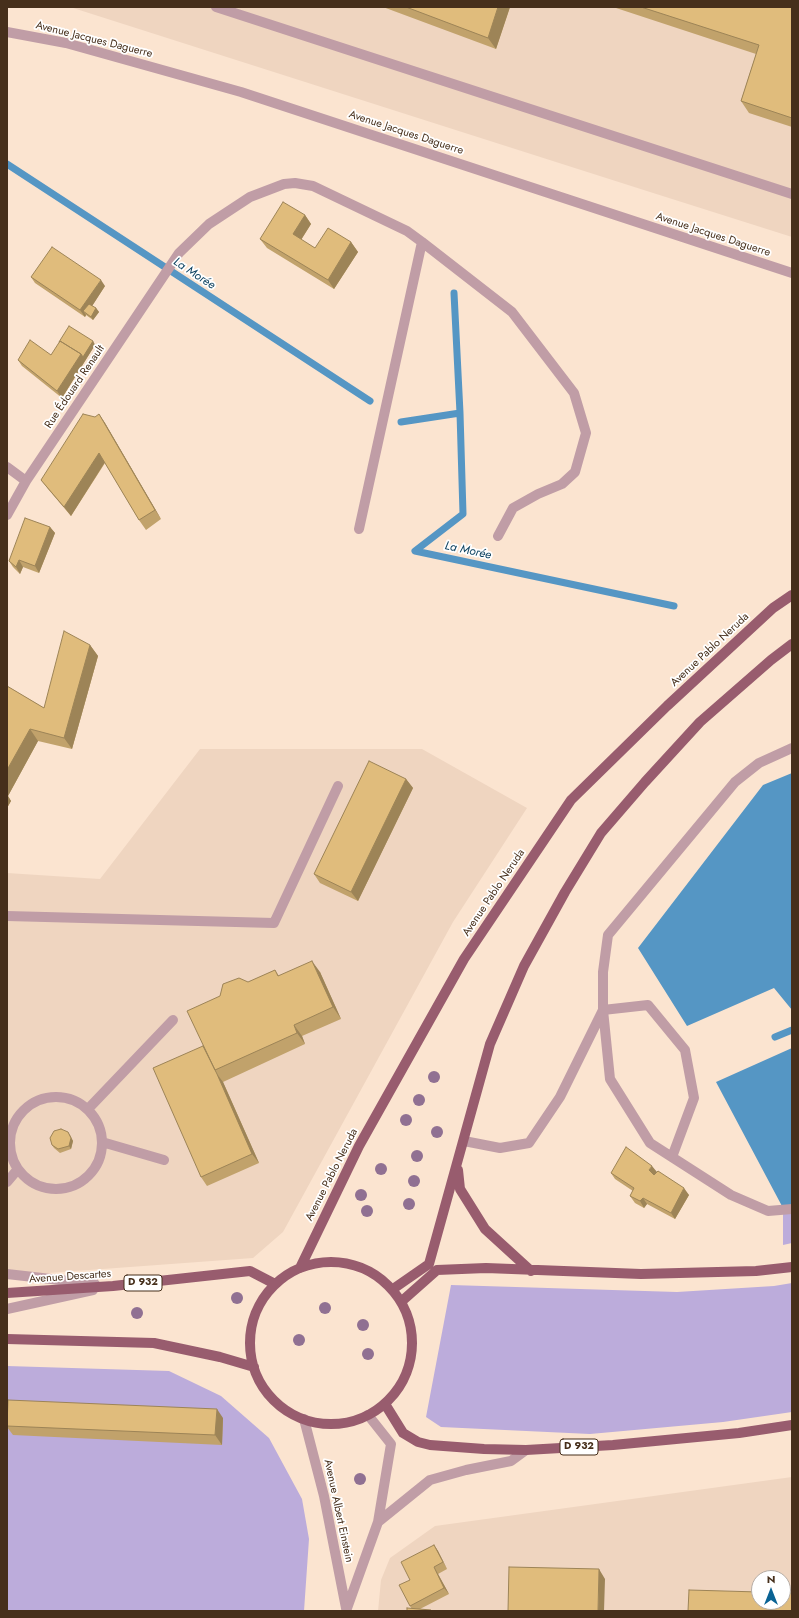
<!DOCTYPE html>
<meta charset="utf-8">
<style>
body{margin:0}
#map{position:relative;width:799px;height:1618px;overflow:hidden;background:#fbe4d0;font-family:Jost,sans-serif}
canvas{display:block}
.frame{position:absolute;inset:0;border:8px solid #462f1b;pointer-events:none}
.north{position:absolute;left:751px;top:1570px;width:40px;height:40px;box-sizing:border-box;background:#fff;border:1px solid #b5aca4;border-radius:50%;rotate:0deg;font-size:11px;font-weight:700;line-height:16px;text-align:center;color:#462f1b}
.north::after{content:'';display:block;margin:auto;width:14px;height:18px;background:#0a6394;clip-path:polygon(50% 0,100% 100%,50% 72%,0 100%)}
</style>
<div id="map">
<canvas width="799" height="1618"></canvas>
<div class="frame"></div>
<div class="north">N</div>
</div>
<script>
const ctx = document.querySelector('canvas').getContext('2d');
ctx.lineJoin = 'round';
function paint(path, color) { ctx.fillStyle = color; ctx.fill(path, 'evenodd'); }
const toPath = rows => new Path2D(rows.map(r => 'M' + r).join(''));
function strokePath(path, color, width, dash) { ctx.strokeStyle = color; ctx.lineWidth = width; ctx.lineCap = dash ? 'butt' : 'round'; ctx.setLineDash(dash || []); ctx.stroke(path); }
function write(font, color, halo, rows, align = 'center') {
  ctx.font = font + ' Jost,sans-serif'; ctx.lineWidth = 3.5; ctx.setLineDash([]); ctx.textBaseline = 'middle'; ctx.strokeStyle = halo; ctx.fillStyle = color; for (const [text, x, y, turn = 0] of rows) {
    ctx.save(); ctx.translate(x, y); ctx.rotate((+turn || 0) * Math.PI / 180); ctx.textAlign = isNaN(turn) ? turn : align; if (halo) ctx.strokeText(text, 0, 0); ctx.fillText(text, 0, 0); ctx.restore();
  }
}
const built = toPath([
 [70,7,792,7,792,237,650,192],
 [200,749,422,749,527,808,453,922,283,1232,253,1258,7,1276,7,873,100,879],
 [792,1477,792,1611,378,1611,381,1580,390,1558,435,1526],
 [759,1578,783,1578,783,1602,759,1602]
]);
const green = toPath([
 [792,1207,792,1243,783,1245,783,1208],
 [792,1283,792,1412,723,1422,590,1434,441,1427,426,1417,451,1285,677,1292,774,1286],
 [7,1366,169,1371,221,1396,269,1438,302,1499,309,1539,304,1611,7,1611]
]);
const water = toPath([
 [792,773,792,1010,774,988,687,1026,638,948,763,785],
 [792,1048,792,1207,783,1208,716,1082]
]);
const stream = toPath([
 [7,164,370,401],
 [454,293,460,413],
 [401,422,460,413,463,514,415,551,674,606],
 [775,1037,792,1030]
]);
const minor = toPath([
 [216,7,792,194],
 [7,32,66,43,241,92,792,273],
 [422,242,512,312,574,393,586,433,575,472,562,484,538,494,513,508,498,536],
 [7,467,26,481],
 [7,515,26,481,179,253,209,224,250,197,284,184,295,183,313,186,407,231,422,242,359,529],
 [792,748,759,763,735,782,608,935,603,972,603,1010,610,1079,650,1143,731,1195,768,1211,792,1209],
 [7,916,274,923,338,786],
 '10 1143a46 46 0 1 1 92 0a46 46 0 1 1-92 0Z',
 [88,1109,173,1020],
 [464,1141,500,1148,529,1143,560,1097,603,1010,648,1005,685,1050,694,1098,672,1157],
 [102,1142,164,1160],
 [7,1182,18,1169],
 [7,1274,95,1284],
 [7,1309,93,1290],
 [304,1419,324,1496,346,1608],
 [378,1522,430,1480,466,1470,511,1461,526,1450],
 [346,1611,378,1522,391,1444,368,1415]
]);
const major = toPath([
 [458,1170,460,1189,485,1229,531,1271],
 '250 1343a81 81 0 1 1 162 0a81 81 0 1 1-162 0Z',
 [300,1268,359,1146,464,959,571,800,667,706,773,608,792,595],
 [393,1289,429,1264,490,1044,524,966,565,892,601,833,645,782,700,722,771,660,792,644],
 [7,1293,113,1286,250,1271,275,1284],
 [402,1301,437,1270,486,1268,641,1274,756,1271,792,1267],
 [7,1339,154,1343,220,1357,254,1367],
 [385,1404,403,1433,418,1442,430,1445,484,1449,526,1450,613,1445,739,1433,792,1425]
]);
const trees = [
 [434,1077],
 [419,1100],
 [406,1120],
 [437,1132],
 [417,1156],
 [381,1169],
 [414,1181],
 [361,1195],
 [409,1204],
 [367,1211],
 [237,1298],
 [325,1308],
 [137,1313],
 [363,1325],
 [299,1340],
 [368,1354],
 [360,1479]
];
const wall = toPath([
 [383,7,510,7,496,49],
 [613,7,792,7,792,127,749,113,741,101,756,54],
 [305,215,311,224,301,240,315,248,351,242,358,252,334,289,267,248,260,239],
 [31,277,105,286,92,306,96,308,99,312,93,320,86,315,85,317,35,283],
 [93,341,95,345,62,398,22,366,18,360,51,355],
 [99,414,105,423,161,519,146,530,139,520,105,463,71,516,48,489,41,480],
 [50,527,55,533,39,573,23,567,20,574,13,567,9,561],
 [90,645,98,656,72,749,38,741,8,796,11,801,7,808,7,686,44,708],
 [406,779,413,788,358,901,320,883,314,874],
 [275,970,279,976,320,972,341,1019,302,1036,305,1044,223,1082,259,1163,207,1186,201,1177,203,1046,220,996],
 [70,1135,73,1141,71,1149,60,1153,54,1148,52,1145],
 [657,1172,689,1195,675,1219,647,1204,644,1208,635,1203,630,1196,633,1191,615,1179,611,1173],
 [7,1410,223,1418,222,1445,13,1435,7,1427],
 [434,1545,438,1551,447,1569,438,1574,449,1594,420,1609,431,1610,432,1611,407,1611,412,1609,410,1606,410,1580]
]);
const shadedWall = toPath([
 [498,7,510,7,496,49,488,38],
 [305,215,311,224,299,243,293,234],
 [351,242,358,252,334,289,328,280],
 [101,280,105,286,87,314,83,311,86,315,85,317,80,310],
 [96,308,99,312,93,320,91,317],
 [93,341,95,345,62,398,57,391,81,354],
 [99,414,105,423,161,519,155,510],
 [99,453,105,462,71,516,64,507],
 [50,527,55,533,39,573,35,566],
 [19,560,23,567,20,574,16,567],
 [90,645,98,656,72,749,64,738],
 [30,729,38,741,8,796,11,801,7,808,7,770],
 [406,779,413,788,358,901,351,892],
 [312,961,320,972,341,1019,333,1007],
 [294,1025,302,1036,305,1044,297,1033],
 [217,1074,223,1082,259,1163,252,1154],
 [68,1132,73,1141,71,1149,69,1146],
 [652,1166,657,1172,654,1176,649,1170],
 [684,1188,689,1195,675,1219,671,1213],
 [643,1198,647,1204,644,1208,640,1201],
 [217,1409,223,1418,222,1445,215,1435],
 [434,1545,438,1551,447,1569,443,1562],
 [434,1567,438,1574,449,1594,444,1588],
 [599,1569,605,1579,604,1611,598,1611]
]);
const building = toPath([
 [406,7,498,7,488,38,406,7],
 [641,7,792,7,792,118,741,101,759,45,641,7],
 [283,202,305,215,293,234,315,248,328,228,351,242,328,280,260,239,283,202],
 [52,247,101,280,80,310,31,277,52,247],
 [89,304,96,308,91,317,83,311,89,304],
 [69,326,93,341,83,357,81,354,60,341,60,342,59,342,69,326],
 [30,340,51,355,60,341,81,354,57,391,18,360,30,340],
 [83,414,95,417,99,414,155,510,139,520,99,453,64,507,41,480,83,414],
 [25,518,50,527,35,566,19,560,16,567,9,561,25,518],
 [64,631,90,645,64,738,30,729,7,770,7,686,44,708,64,631],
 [369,761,406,779,351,892,314,874,369,761],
 [312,961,333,1007,294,1025,297,1033,215,1070,187,1011,220,996,223,984,239,978,248,982,275,970,278,976,312,961],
 [203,1046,217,1074,252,1154,201,1177,153,1068,203,1046],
 [61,1129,68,1132,71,1138,69,1146,58,1149,52,1145,50,1138,54,1131,61,1129],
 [626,1147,652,1166,649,1170,654,1175,658,1171,684,1188,671,1213,643,1198,640,1201,630,1196,634,1188,611,1173,626,1147],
 [8,1400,217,1409,215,1435,7,1426,8,1400],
 [434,1545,443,1562,434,1567,444,1588,410,1606,399,1585,410,1580,401,1562,434,1545],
 [509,1567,599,1569,598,1611,508,1611,509,1567],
 [689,1590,759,1592,759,1602,783,1602,783,1593,792,1593,792,1611,688,1611,689,1590],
 [407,1608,431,1610,431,1611,407,1611,407,1608]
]);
const shields = [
 [143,1283,38],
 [579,1447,38]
];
const shieldNames = [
 ["D 932",143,1283],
 ["D 932",579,1447]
];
const streetNames = [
 ["Avenue Jacques Daguerre",94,40,14],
 ["Avenue Jacques Daguerre",406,133,18],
 ["Avenue Jacques Daguerre",713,235,18],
 ["Rue Édouard Renault",75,387,-56],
 ["Avenue Pablo Neruda",710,650,-43],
 ["Avenue Pablo Neruda",494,893,-56],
 ["Avenue Pablo Neruda",332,1175,-63],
 ["Avenue Descartes",70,1277,-4],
 ["Avenue Albert Einstein",338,1511,78]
];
const waterNames = [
 ["La Morée",194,274,33],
 ["La Morée",468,551,12]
];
paint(built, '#efd5c0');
paint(green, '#bcacdb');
paint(water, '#5596c4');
strokePath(stream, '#5596c4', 7);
strokePath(minor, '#c09da6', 10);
strokePath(major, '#985c6e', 10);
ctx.fillStyle = '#907092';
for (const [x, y] of trees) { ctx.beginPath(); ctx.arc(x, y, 6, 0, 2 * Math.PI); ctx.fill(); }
paint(wall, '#c1a26b');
paint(shadedWall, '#9d8457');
paint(building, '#e0bc7c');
strokePath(building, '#9d8457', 1);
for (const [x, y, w] of shields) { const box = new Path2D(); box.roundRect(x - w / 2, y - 8, w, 16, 3); ctx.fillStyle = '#fff'; ctx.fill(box); strokePath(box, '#462f1b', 1); }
write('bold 10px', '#462f1b', null, shieldNames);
write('11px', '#462f1b', '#fff', streetNames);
write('italic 12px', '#073d5c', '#fff', waterNames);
</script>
